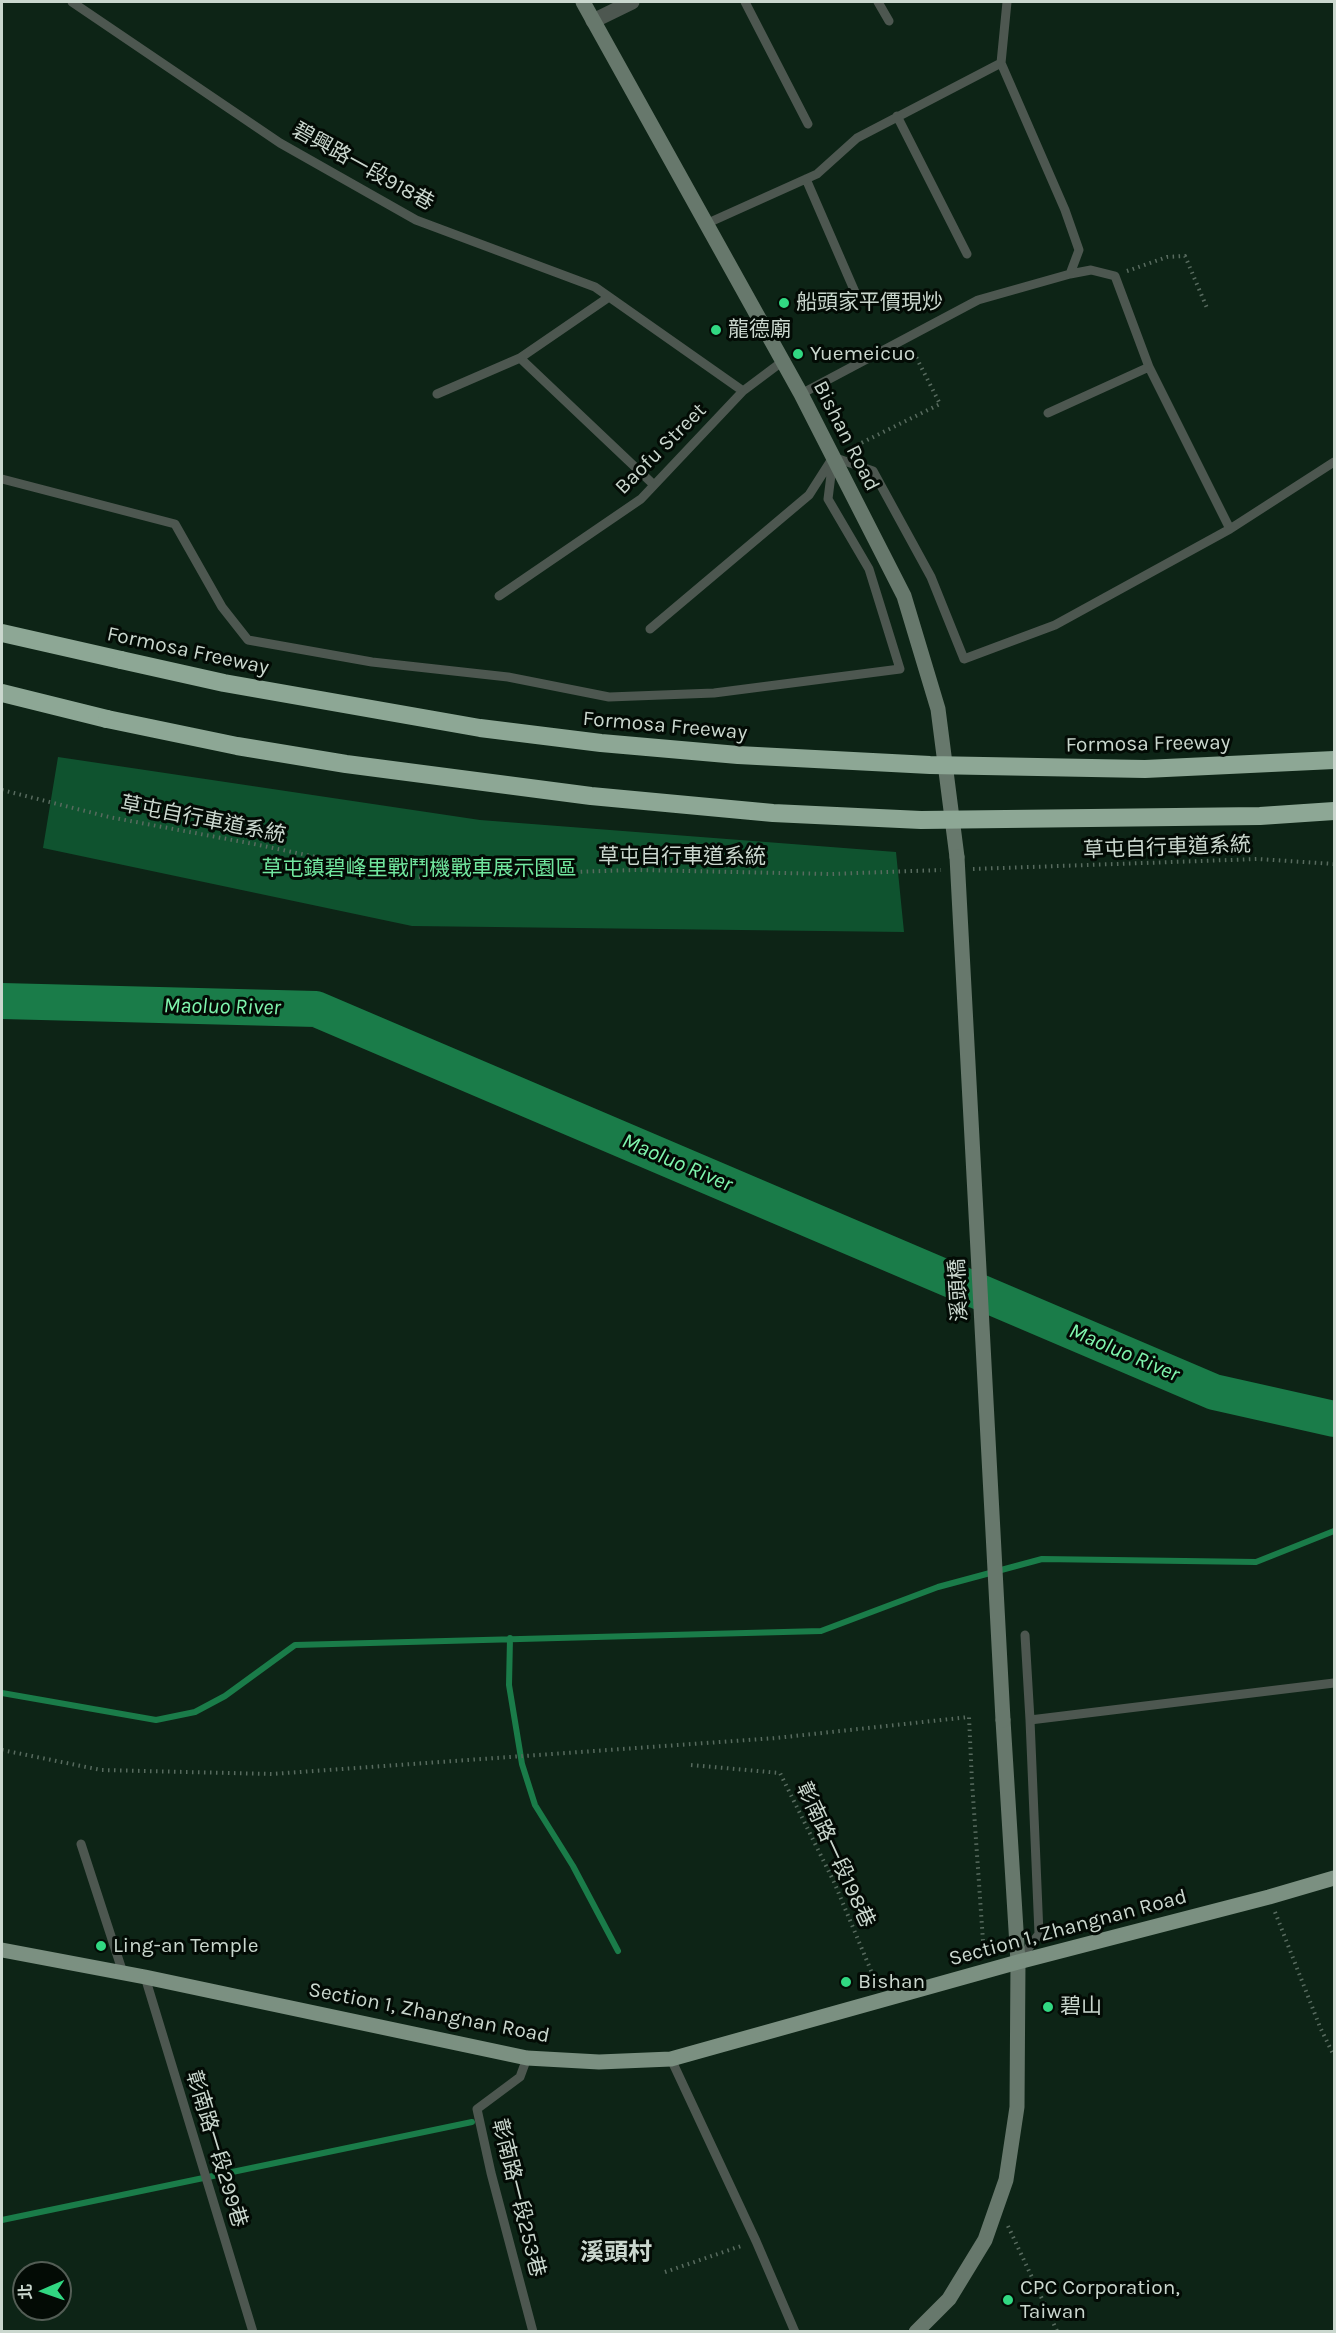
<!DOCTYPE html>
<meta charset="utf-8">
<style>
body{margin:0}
#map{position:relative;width:1336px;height:2333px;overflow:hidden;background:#0d2416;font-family:Karla,"Noto Sans TC",sans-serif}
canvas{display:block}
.frame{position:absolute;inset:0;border:3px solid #cad7ce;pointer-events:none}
.north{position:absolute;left:12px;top:2261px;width:60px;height:60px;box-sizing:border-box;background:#030b05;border:2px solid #535d55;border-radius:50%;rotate:268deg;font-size:16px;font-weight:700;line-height:24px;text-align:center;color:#cad7ce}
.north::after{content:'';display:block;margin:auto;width:21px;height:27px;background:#31d882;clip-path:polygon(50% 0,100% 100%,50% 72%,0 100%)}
</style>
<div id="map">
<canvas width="1336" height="2333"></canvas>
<div class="frame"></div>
<div class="north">北</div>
</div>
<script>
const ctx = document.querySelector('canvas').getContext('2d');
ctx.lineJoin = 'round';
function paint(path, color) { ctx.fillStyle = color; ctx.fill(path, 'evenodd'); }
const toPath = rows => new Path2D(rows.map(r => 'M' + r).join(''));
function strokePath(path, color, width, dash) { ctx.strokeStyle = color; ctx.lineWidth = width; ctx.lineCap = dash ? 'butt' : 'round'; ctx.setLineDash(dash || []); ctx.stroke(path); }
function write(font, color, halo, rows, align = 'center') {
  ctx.font = font + ' Karla,"Noto Sans TC",sans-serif'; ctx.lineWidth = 6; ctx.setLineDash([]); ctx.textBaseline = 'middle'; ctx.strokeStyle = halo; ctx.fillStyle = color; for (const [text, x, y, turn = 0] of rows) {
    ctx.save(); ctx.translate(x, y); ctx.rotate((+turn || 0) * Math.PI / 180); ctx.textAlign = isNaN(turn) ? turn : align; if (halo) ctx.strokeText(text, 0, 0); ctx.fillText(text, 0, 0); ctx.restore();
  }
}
const green = toPath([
 [58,757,480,820,896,852,904,932,412,926,43,848]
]);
const stream = toPath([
 [510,1638,509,1685,522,1764,535,1805,573,1866,618,1951],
 [2,1693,156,1720,195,1712,225,1696,295,1645,821,1631,938,1587,1042,1559,1256,1562,1334,1531],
 [2,2220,472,2122]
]);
const river = toPath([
 [2,1001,316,1009,1214,1392,1334,1419]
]);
const path = toPath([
 [1127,271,1167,257,1185,256,1207,308],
 [851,448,940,404,912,349],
 [2,790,109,817,254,844,412,877,636,870,831,874,941,870],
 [973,869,1258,859,1334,864],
 [2,1750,101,1770,272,1774,776,1738,969,1717,972,1782,983,1941,998,1950],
 [691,1765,780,1773,834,1882,877,1985],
 [1275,1912,1320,2027,1334,2056],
 [1008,2226,1057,2331],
 [665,2272,744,2245]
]);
const lane = toPath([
 [72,2,280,143,416,220,595,287,743,391],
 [745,2,808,124],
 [878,2,889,21],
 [897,116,967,254],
 [806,179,855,292],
 [708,223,817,174,857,138,1001,63],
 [1070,274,1091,270,1115,276,1149,367,1230,529],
 [520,358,654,485],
 [437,394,520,358,609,297],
 [801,394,978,300,1070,274,1079,250,1065,210,1001,63,1007,2],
 [1048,413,1149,367],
 [833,457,873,471,931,577,964,659,1055,625,1230,529,1334,462],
 [2,479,175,524,222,607,248,640,372,662,508,677,609,697,714,693,900,669,869,569,828,499,833,459],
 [499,596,641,499,743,391,783,361],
 [650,629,809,495,832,459],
 [1025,1635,1030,1720],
 [81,1844,123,1973],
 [1018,1962,1039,1934,1030,1720,1334,1683],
 [145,1977,253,2332],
 [527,2058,520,2077,477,2109,491,2173,533,2332],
 [671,2059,756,2241,795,2332]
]);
const street = toPath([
 [593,21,632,2]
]);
const secondary = toPath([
 [583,2,801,394,904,596,938,709,957,857],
 [916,2332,949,2299,985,2240,1006,2180,1017,2107,1018,1962,1003,1720]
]);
const primary = toPath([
 [2,1950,145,1977,527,2058,599,2062,671,2059,1018,1962,1269,1897,1334,1878]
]);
const highway = toPath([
 [2,633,121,660],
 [2,693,107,719]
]);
const secondaryBridge = toPath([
 [957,857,1003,1720]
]);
const highwayBridge = toPath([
 [121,660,224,683,480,728,601,743,738,755,930,765,1145,769,1334,760],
 [107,719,237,746,346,764,591,796,773,813,921,820,1260,816,1334,811]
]);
const markers = [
 [784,303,6,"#31d882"],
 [716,330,6,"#31d882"],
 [798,354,6,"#31d882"],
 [101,1946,6,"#31d882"],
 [846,1982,6,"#31d882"],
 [1048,2007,6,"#31d882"],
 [1008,2300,6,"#31d882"]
];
const streetNames = [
 ["碧興路一段918巷",363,167,29],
 ["Bishan Road",846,436,63],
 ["Baofu Street",661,449,-45],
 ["Formosa Freeway",188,651,12],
 ["Formosa Freeway",665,726,5],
 ["Formosa Freeway",1148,744,-1],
 ["草屯自行車道系統",203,820,11],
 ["草屯自行車道系統",1167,848,-2],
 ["草屯自行車道系統",682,857],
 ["溪頭橋",959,1290,-93],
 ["彰南路一段198巷",835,1855,65],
 ["Section 1, Zhangnan Road",1068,1928,-15],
 ["Section 1, Zhangnan Road",429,2013,11],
 ["彰南路一段299巷",216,2149,73],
 ["彰南路一段253巷",518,2198,76]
];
const poiNames = [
 ["船頭家平價現炒",796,303],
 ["龍德廟",728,330],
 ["Yuemeicuo",810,354],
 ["Ling-an Temple",113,1946],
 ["Bishan",858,1982],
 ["碧山",1060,2007],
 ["CPC Corporation,",1020,2288],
 ["Taiwan",1020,2312]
];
const parkNames = [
 ["草屯鎮碧峰里戰鬥機戰車展示園區",419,869]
];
const waterNames = [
 ["Maoluo River",222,1007,1],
 ["Maoluo River",677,1163,23],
 ["Maoluo River",1124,1353,23]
];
const quarterNames = [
 ["溪頭村",616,2253]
];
paint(green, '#0f532f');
strokePath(stream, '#1a7c49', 6);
strokePath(river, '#1a7c49', 36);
strokePath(path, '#586b5f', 4, [1.5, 4.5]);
strokePath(lane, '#4d5750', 9);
strokePath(street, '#4d5750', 15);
strokePath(secondary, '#67786c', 15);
strokePath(primary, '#7b9081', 15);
strokePath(highway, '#8da795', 18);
strokePath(secondaryBridge, '#67786c', 15);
strokePath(highwayBridge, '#8da795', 18);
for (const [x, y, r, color] of markers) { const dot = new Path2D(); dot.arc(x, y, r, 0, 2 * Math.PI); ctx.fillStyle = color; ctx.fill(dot); strokePath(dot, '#030b05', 2); }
write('21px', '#cad7ce', '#030b05', streetNames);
write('21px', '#cad7ce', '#030b05', poiNames, 'left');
write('21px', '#71e79f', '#030b05', parkNames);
write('italic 22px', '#80f6ae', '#030b05', waterNames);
write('bold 24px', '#cad7ce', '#030b05', quarterNames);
</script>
